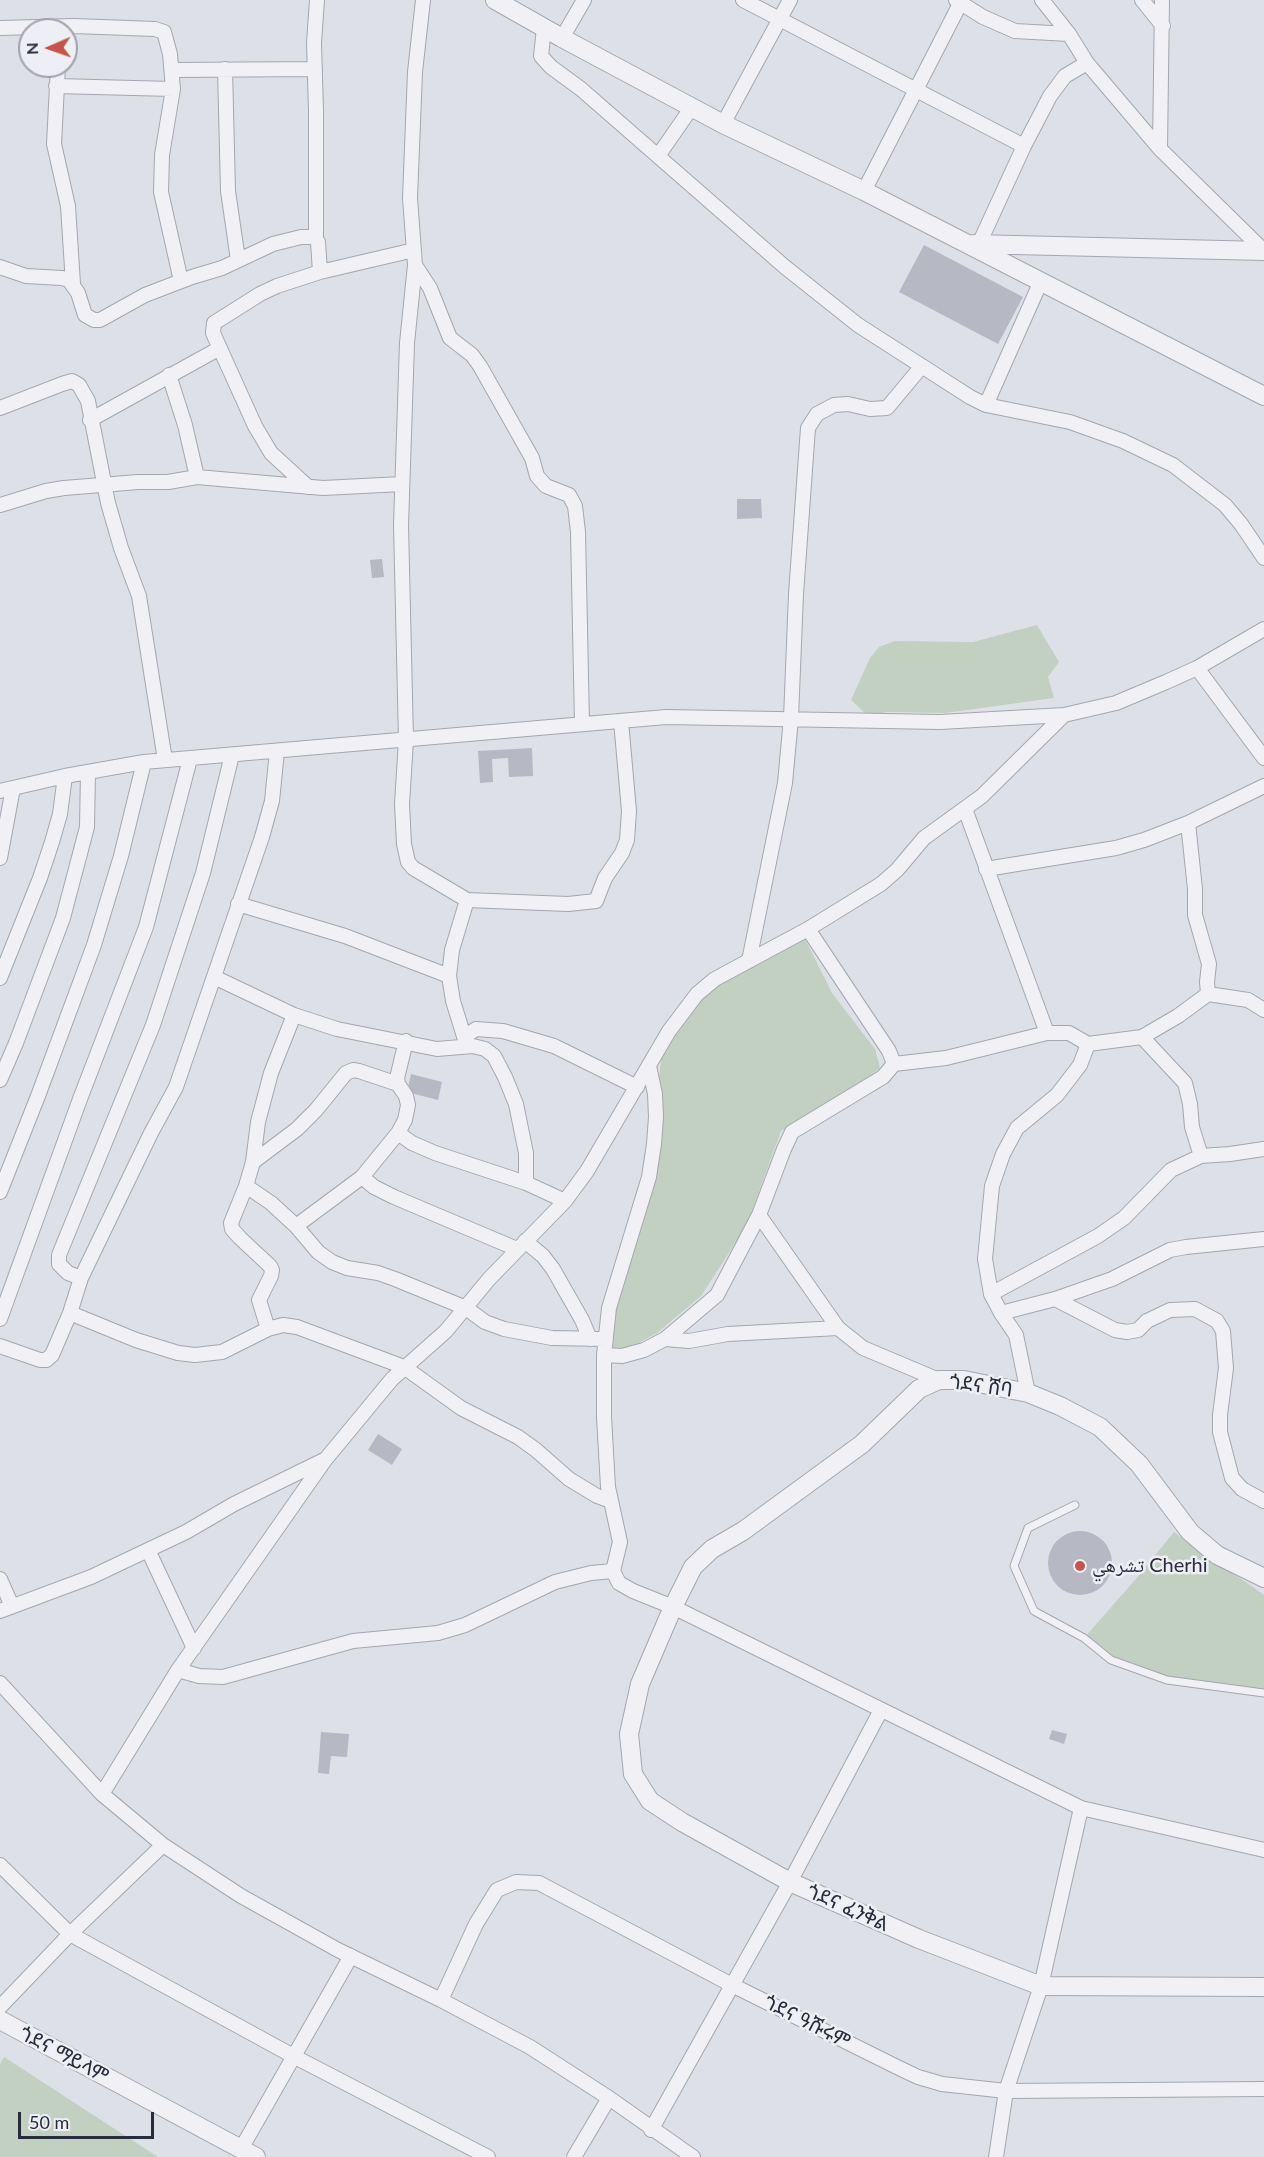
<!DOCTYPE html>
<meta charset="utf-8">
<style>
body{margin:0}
#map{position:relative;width:1264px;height:2157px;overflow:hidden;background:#dee0e7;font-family:Lato,sans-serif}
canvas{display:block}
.north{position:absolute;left:18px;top:18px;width:60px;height:60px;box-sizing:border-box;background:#eeeff4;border:2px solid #9fa1aa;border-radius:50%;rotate:268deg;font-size:16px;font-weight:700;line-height:24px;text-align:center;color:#292c3c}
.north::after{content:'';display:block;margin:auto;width:21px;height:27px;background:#c3554c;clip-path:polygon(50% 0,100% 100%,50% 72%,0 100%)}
.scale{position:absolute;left:18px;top:2112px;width:136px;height:27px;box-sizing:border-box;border:3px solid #292c3c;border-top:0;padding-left:8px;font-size:18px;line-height:21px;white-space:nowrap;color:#292c3c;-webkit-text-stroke:4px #eeeff4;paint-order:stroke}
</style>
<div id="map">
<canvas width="1264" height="2157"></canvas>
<div class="north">N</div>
<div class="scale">50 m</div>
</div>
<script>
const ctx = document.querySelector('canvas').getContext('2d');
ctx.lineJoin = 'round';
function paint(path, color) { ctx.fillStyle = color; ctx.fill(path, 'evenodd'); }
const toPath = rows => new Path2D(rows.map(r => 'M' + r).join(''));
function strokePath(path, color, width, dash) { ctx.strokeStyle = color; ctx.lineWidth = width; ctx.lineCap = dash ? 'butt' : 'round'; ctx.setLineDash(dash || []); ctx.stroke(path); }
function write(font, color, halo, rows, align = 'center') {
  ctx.font = font + ' Lato,"Noto Naskh Arabic","Noto Sans Ethiopic",sans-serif'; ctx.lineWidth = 5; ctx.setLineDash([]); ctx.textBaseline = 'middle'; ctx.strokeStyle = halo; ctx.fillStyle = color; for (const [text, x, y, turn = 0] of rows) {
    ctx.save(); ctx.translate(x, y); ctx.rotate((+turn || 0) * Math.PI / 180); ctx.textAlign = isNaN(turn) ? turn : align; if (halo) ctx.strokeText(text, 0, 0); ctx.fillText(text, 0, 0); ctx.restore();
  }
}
const green = toPath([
 [1037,625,1059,662,1048,677,1054,698,945,713,888,712,867,715,851,700,870,658,879,647,895,641,973,642],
 [805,939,832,993,875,1049,880,1068,869,1077,781,1131,747,1225,701,1296,657,1333,631,1347,615,1349,605,1347,649,1170,663,1042,705,987],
 [1174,1532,1264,1595,1264,1693,1167,1680,1111,1660,1084,1638,1135,1580],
 [4,2057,158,2157,0,2157,0,2064]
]);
const building = toPath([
 [924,245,1023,297,998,344,899,292],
 [737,499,761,499,762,518,737,519],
 [382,559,384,577,372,578,370,560],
 [532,748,533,776,509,777,508,758,492,759,493,782,480,783,478,751],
 [411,1074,442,1082,438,1100,407,1092],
 [378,1434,402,1449,392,1465,368,1450],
 '1048 1563a32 32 0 1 1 64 0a32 32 0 1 1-64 0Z',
 [1052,1730,1067,1734,1064,1744,1049,1739],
 [321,1732,349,1734,347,1757,331,1756,329,1774,318,1773]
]);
const service = toPath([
 [1075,1505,1028,1528,1014,1566,1034,1611,1084,1638,1111,1660,1167,1680,1264,1693]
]);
const minor = toPath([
 [423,0,415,72,410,198,415,265,407,343,401,525,406,740,402,804,404,844,408,862,413,868,467,900,568,904,596,901,605,878,622,853,627,840,629,811,621,721],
 [743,0,1024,146,979,244],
 [956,0,983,17,1015,31,1069,34],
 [1042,0,1069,34,1087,63,1160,149,1264,251],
 [1142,0,1163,26],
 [0,28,74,26,155,29,164,32,170,54,173,89,162,155,161,192,181,281],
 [544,28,541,56,551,67,581,89,785,267,858,325,970,397,986,405,1041,281],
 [562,38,584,0],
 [58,66,54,144,68,206,73,284],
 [225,69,228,191,238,260],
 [172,70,315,69],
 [56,86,173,89],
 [723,124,790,0],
 [1024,146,1050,96,1065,76,1087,63],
 [1160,149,1162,0],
 [658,156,692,107],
 [864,191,962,0],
 [316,238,316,111,314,43,317,0],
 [415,265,430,288,450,338,472,355,480,366,532,458,537,476,546,486,569,495,575,506,578,532,582,724],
 [0,267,26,276,62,278,69,280,78,293,85,315,94,320,100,320,145,295,192,277,222,268,273,244,301,237,314,237,318,242,320,272],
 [169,375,185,425,197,477],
 [986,405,1070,422,1123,441,1173,465,1225,505,1241,524,1264,558],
 [0,408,62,384,72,381,79,385,88,401,108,503,121,548,139,596,165,760],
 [90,420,220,348],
 [308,487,271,453,255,426,213,333,214,323,260,294,277,286,320,272,414,250],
 [0,505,46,491,64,488,138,482,168,482,197,477,323,488,402,484],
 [1197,668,1264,758],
 [0,791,65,776,144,762,666,717,940,722,1064,715,1116,703,1166,682,1197,668,1264,629],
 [965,809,1047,1033],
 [1188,823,1195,889,1195,915,1209,964,1207,982,1208,994],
 [0,858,13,788],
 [986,869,1116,848,1144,840,1188,823,1264,786],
 [238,904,345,936,449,976],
 [749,961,785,783,791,718,796,594,808,428,817,414,834,405,848,404,870,409,887,408,922,366],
 [214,977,294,1015,337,1029,437,1049,473,1046,485,1049,494,1056,505,1077,516,1104,526,1153,526,1183],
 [0,978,40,878,52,842,60,814,65,776],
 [464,1037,476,1029,503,1031,554,1046,637,1087],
 [1142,1037,1185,1083,1190,1104,1192,1127,1201,1156],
 [466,1043,453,1001,449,976,452,950,467,900],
 [894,1064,946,1058,1047,1033,1069,1033,1088,1044,1142,1037,1178,1016,1208,994,1248,1000,1264,1010],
 [649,1066,655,1094,656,1117,654,1144,649,1177,609,1308,604,1355,604,1417,608,1487,620,1542,613,1571,619,1583,633,1591,673,1607,1081,1808,1264,1850],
 [0,1080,16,1043,63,918,87,827,88,772],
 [398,1133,412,1143,435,1153,526,1183,565,1201],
 [253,1162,297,1129,316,1110,346,1073,353,1070,359,1071,398,1084],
 [362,1177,374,1187,394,1197,517,1249],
 [246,1186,271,1203,296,1226,318,1252,332,1262,347,1268,378,1273,395,1279,466,1308,485,1322,504,1329,552,1338,606,1339],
 [0,1192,38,1096,94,945,121,856,144,762],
 [759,1215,838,1328,863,1348,939,1380],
 [296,1226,362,1177,398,1133,405,1120,408,1105,406,1096,398,1084,397,1078,406,1041],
 [525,1241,543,1256,553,1269,582,1320,590,1339],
 [81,1278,68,1273,59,1264,59,1255,153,1025,203,873,232,755],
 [991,1294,1098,1236,1124,1218,1171,1170,1201,1156,1230,1154,1264,1149],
 [1055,1299,1115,1330,1127,1332,1138,1330,1147,1321,1170,1310,1195,1309,1217,1321,1223,1331,1226,1368,1220,1415,1220,1432,1232,1478,1242,1489,1264,1501],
 [70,1313,136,1340,178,1353,195,1355,222,1352,268,1329,283,1325,297,1327,404,1367,461,1408,518,1437,536,1450,569,1479,597,1496,611,1501],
 [1001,1313,1055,1299,1112,1279,1170,1250,1186,1247,1264,1239],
 [0,1319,80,1099,146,927,190,759],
 [268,1329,259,1300,271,1276,272,1270,270,1266,240,1238,232,1229,231,1223,246,1186,253,1162,258,1122,271,1073,294,1015],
 [665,1339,689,1341,728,1334,838,1328],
 [0,1346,40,1360,46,1360,52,1355,70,1313,81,1278,151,1133,176,1087,262,837,272,801,277,751],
 [604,1355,622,1356,644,1350,665,1339,717,1295,759,1215,784,1149,792,1132,883,1077,894,1064,889,1051,808,929],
 [1028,1393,1016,1335,1001,1313,991,1294,985,1259,992,1186,1003,1154,1017,1128,1057,1095,1080,1065,1088,1044],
 [148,1550,194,1648],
 [0,1579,12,1606],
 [0,1611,91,1577,186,1532,234,1504,324,1460],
 [178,1670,199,1676,223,1677,353,1641,438,1633,465,1625,555,1582,591,1573,613,1571],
 [0,1683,102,1794,163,1845,241,1896,338,1950,441,2000,530,2047,609,2098,693,2157],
 [102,1794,178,1670,325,1460,392,1379,446,1331,489,1279,565,1201,587,1171,669,1031,697,994,715,979,808,929,881,884,897,870,924,838,982,796,1064,715],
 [0,1865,70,1934,295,2057,488,2157],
 [441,2000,476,1924,497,1890,516,1882,539,1883,732,1985,899,2068,918,2077,942,2084,1006,2091,1264,2089],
 [0,2007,70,1934,163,1845],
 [651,2130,790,1882,881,1710],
 [241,2149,351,1956],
 [574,2157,609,2098],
 [996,2157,1006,2091,1041,1986,1081,1808]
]);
const tertiary = toPath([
 [495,0,562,38,723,124,864,191,1264,396],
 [973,244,1264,251],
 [1264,1578,1217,1555,1190,1532,1139,1464,1100,1427,1060,1406,1028,1393,964,1380,939,1380,919,1389,862,1444,743,1531,712,1549,693,1567,673,1607,640,1684,629,1734,633,1774,650,1801,682,1822,790,1882,919,1939,1041,1986,1264,1987],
 [0,2020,256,2157]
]);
const markers = [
 [1080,1566,6,"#c3554c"]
];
const streetNames = [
 ["ጎደና ሸባ",981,1386,8],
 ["ጎደና ፈንቅል",848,1908,24],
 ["ጎደና ዓሹሩም",807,2022,27],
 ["ጎደና ማይላም",64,2055,28]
];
const poiNames = [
 ["تشرهي Cherhi",1092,1566]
];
paint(green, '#c1d0c0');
paint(building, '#b6b8c3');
strokePath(service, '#a4a6b0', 9);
strokePath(minor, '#a4a6b0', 16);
strokePath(tertiary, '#a4a6b0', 20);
strokePath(service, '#f1f1f5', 7);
strokePath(minor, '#f1f1f5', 14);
strokePath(tertiary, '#f1f1f5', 18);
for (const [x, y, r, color] of markers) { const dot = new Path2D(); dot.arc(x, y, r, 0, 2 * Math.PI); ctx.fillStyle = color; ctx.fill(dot); strokePath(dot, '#eeeff4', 2); }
write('20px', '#292c3c', '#eeeff4', streetNames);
write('20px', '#292c3c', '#eeeff4', poiNames, 'left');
</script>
